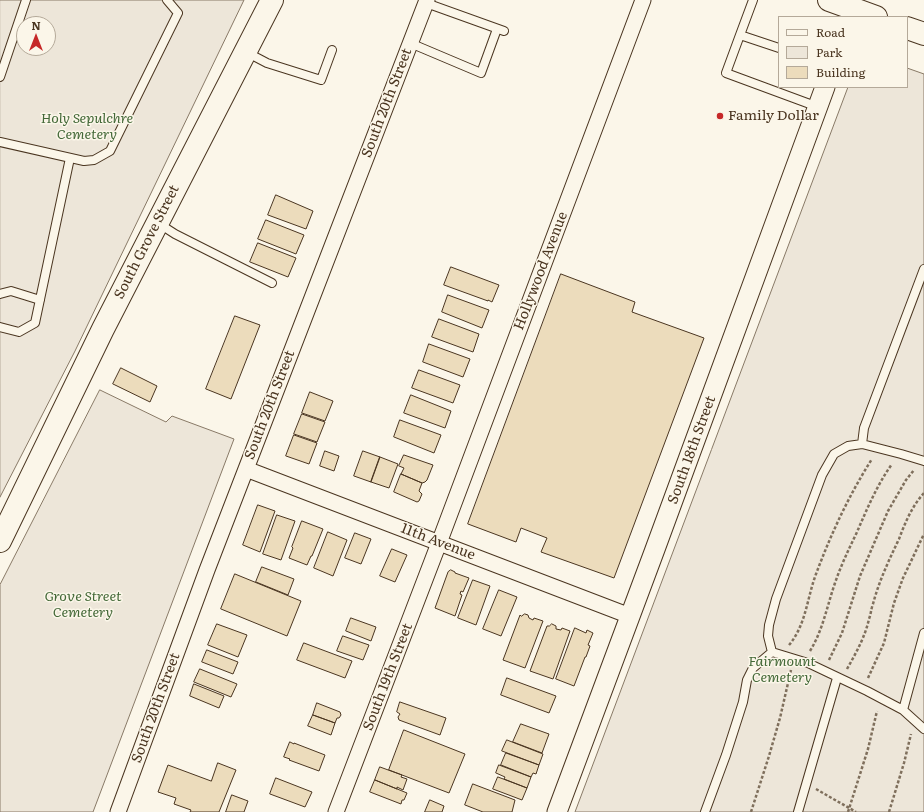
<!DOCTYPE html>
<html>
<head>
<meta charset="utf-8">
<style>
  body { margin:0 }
  #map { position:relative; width:924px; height:812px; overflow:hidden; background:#fbf6e9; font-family:Literata,serif }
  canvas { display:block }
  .legend { position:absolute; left:778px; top:16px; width:130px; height:72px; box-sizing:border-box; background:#fbf6e9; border:1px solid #b4a999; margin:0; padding:5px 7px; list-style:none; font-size:12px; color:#4a3520 }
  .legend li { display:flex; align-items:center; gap:8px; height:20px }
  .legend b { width:20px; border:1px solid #b4a999 }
  .north { position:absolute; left:16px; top:16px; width:40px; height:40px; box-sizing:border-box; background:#fbf6e9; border:1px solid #b4a999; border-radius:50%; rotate:0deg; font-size:11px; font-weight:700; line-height:16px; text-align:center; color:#4a3520 }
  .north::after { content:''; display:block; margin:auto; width:14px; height:18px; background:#c62828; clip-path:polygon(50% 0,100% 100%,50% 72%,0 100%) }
</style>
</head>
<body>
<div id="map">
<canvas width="924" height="812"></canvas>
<ul class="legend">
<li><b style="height:5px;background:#fbf6e9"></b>Road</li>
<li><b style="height:11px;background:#ede6d9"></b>Park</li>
<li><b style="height:11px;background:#ecdcbc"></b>Building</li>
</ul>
<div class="north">N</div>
</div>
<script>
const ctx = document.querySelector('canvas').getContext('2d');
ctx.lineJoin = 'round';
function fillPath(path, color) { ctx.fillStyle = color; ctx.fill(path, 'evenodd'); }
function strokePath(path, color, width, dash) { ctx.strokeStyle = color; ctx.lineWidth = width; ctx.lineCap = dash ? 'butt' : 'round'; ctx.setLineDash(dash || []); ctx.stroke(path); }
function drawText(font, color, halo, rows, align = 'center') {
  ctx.font = font + ' Literata,serif'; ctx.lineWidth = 3; ctx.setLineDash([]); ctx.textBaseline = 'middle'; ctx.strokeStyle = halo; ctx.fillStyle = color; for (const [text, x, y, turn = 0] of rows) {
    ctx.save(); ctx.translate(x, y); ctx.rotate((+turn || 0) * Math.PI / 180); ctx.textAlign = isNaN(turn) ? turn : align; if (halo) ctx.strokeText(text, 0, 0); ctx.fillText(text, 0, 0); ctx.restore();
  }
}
const green = new Path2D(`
  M0 0H244L75 351 0 497ZM24 24H48V48H24Z
  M907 68 924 74V812H575L848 87H907Z
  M100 390 166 422 172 416 234 439 93 812H0V585Z`);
const building = new Path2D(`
  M276 195 313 211 306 229 268 215Z
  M266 220 304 235 296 254 258 239Z
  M258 243 296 258 288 277 250 262Z
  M451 267 499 285 492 302 488 300V301L444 285Z
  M561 274 635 302 632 312 704 338 614 578 541 552 547 538 521 528 516 542 468 524Z
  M448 295 489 310 482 328 442 312Z
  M235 316 260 325 231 399 206 389Z
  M439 319 479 334 473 352 432 337Z
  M429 344 470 359 463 377 423 362Z
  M121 368 157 386 150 402 113 384Z
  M419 370 460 385 453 403 412 388Z
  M310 392 333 401 325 421 302 413Z
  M411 395 451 411 445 428 404 413Z
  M302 414 325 422 317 442 294 434Z
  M400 420 441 435 434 453 394 437Z
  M294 435 317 443 309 464 286 456Z
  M325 451 339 456 334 471 320 466Z
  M363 451 380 457 371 482 354 476Z
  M404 455 433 465 427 480 425 482 422 483 401 474 404 468 399 466Z
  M380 457 398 464 389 488 371 482Z
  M401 474 422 483 419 491 422 494 419 501 417 502 394 492Z
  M258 505 275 511 260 552 243 545Z
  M277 515 295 521 281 560 263 554Z
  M302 521 323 529 312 556H311L307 565 289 558 293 548 292 547Z
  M328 532 347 540 333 576 314 568Z
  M355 533 371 539 361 564 345 558Z
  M392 549 407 555 395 582 380 576Z
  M262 567 294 579 288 595 256 582Z
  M451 570 455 572V573L469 578 463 592 461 591 460 594 462 595 455 616 435 608 448 572Z
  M235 574 301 601 287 636 221 609Z
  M473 580 490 586 476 625 458 618Z
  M499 590 517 597 501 636 483 629Z
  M525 614 528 615 529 618 533 620 534 618 543 621 525 668 503 660 520 615 521 616Z
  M351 618 376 627 371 641 346 631Z
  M217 624 247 635 238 657 208 645Z
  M552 624 556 626V629L561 630 562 628 570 631 553 679 530 671 547 626H549Z
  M575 628 586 633 587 630 593 633 588 645 590 646 586 657H585L574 686 556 679Z
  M343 636 369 645 363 660 337 651Z
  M304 643 352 661 345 678 297 660Z
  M207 650 238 662 233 674 202 662Z
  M200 669 237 684 231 697 194 682Z
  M507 678 556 696 549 713 501 695Z
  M194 684 224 696 219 708 190 696Z
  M400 702 446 718 440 735 399 720 398 717 400 714 397 712Z
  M317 703 340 712 341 715 339 718H337L335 723 313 715Z
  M313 715 335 723 331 735 308 726Z
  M521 724 549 734 542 753 513 742Z
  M404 730 465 754 449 793 389 770Z
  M507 740 543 754 539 765 502 751Z
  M290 742 294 744V743L325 755 319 771 289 760 290 759 284 757Z
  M506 753 539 765 536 774 533 773 531 777 501 765Z
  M218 763 236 770 219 812H190L191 810 174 804 176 798 158 792 168 765 211 781Z
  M499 765 531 777 527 788 504 779 505 777 496 773Z
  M380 767 402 775 401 777 407 779 403 790 397 787V789L375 780Z
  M498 777 527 788 522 800 493 789Z
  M276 778 312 792 305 807 270 794Z
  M375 780 407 793 404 800H402L401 804 370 792Z
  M473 784 515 800 512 812H483L465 805Z
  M232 795 248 801 244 812H226Z
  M430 800 444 806 442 812H425Z`);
const path = new Path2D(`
  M789 645C806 625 807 598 816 574 831 534 849 495 872 459
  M810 651C823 630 827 606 835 583 841 565 849 549 857 532 867 509 877 485 892 464
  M829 660 842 633 860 576 888 511 906 480 914 470
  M847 669C856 653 865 637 869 619 871 614 871 609 873 604 879 581 889 560 899 539 905 523 912 506 924 493
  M868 678 884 643 894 603 903 578 924 534
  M816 789 856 812
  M751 812 769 756 780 718 791 670
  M848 812 868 749 877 711
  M889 812 904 763 911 734`);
const service = new Path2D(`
  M753 0 740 35 779 48
  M426 3 504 31
  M740 35 726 73 818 107
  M410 43 481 73 497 29
  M246 52 267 63 321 80 332 50
  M0 77 26 0
  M0 142 84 161 94 160 110 151 178 13 167 0
  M158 223 175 234 272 283
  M0 294 11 291 40 300
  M0 327 19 332 35 323 70 158
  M862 444 864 428 924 269
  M772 652 768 636 769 625 776 599 822 475 834 454 848 446 862 444 901 454 924 461
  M772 652 808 663 867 691 903 710 924 729
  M903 710 924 633
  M705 812 726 755 743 702 747 680 753 668 772 652
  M798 812 837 678`);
const minor = new Path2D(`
  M246 469 630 616
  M118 812 207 570 427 0
  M336 812 439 543 643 0`);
const tertiary = new Path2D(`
  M557 812 654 552 825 87`);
const secondary = new Path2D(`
  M0 541 103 329 272 0`);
const primary = new Path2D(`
  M829 0 876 17
  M907 28 924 34`);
const markers = [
  [720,116,4,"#c62828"]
];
const streetNames = [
  ["South 20th Street",387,103,-69],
  ["South Grove Street",147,242,-63],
  ["Hollywood Avenue",541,271,-69],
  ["South 20th Street",270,405,-69],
  ["South 18th Street",692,450,-70],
  ["11th Avenue",438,542,21],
  ["South 19th Street",388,677,-69],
  ["South 20th Street",156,708,-70]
];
const poiNames = [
  ["Family Dollar",728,116]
];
const parkNames = [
  ["Holy Sepulchre",87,119],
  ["Cemetery",87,135],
  ["Grove Street",83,597],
  ["Cemetery",83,613],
  ["Fairmount",782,662],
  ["Cemetery",782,678]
];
fillPath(green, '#ede6d9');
strokePath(green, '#887966', 1);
fillPath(building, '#ecdcbc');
strokePath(building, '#4a3520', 1);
strokePath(service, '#4a3520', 10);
strokePath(minor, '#4a3520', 17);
strokePath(tertiary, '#4a3520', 21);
strokePath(secondary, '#4a3520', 24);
strokePath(primary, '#4a3520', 24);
strokePath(path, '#7f6f5c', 2.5, [3, 2]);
strokePath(service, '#fbf6e9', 8);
strokePath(minor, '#fbf6e9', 15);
strokePath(tertiary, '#fbf6e9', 19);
strokePath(secondary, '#fbf6e9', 22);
strokePath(primary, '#fbf6e9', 22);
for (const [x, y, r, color] of markers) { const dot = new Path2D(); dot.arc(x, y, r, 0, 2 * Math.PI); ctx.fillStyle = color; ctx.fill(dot); strokePath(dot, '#fbf6e9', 1.5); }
drawText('14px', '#4a3520', '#fbf6e9', streetNames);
drawText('14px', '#4a3520', '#fbf6e9', poiNames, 'left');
drawText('italic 14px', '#436837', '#fbf6e9', parkNames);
</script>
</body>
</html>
